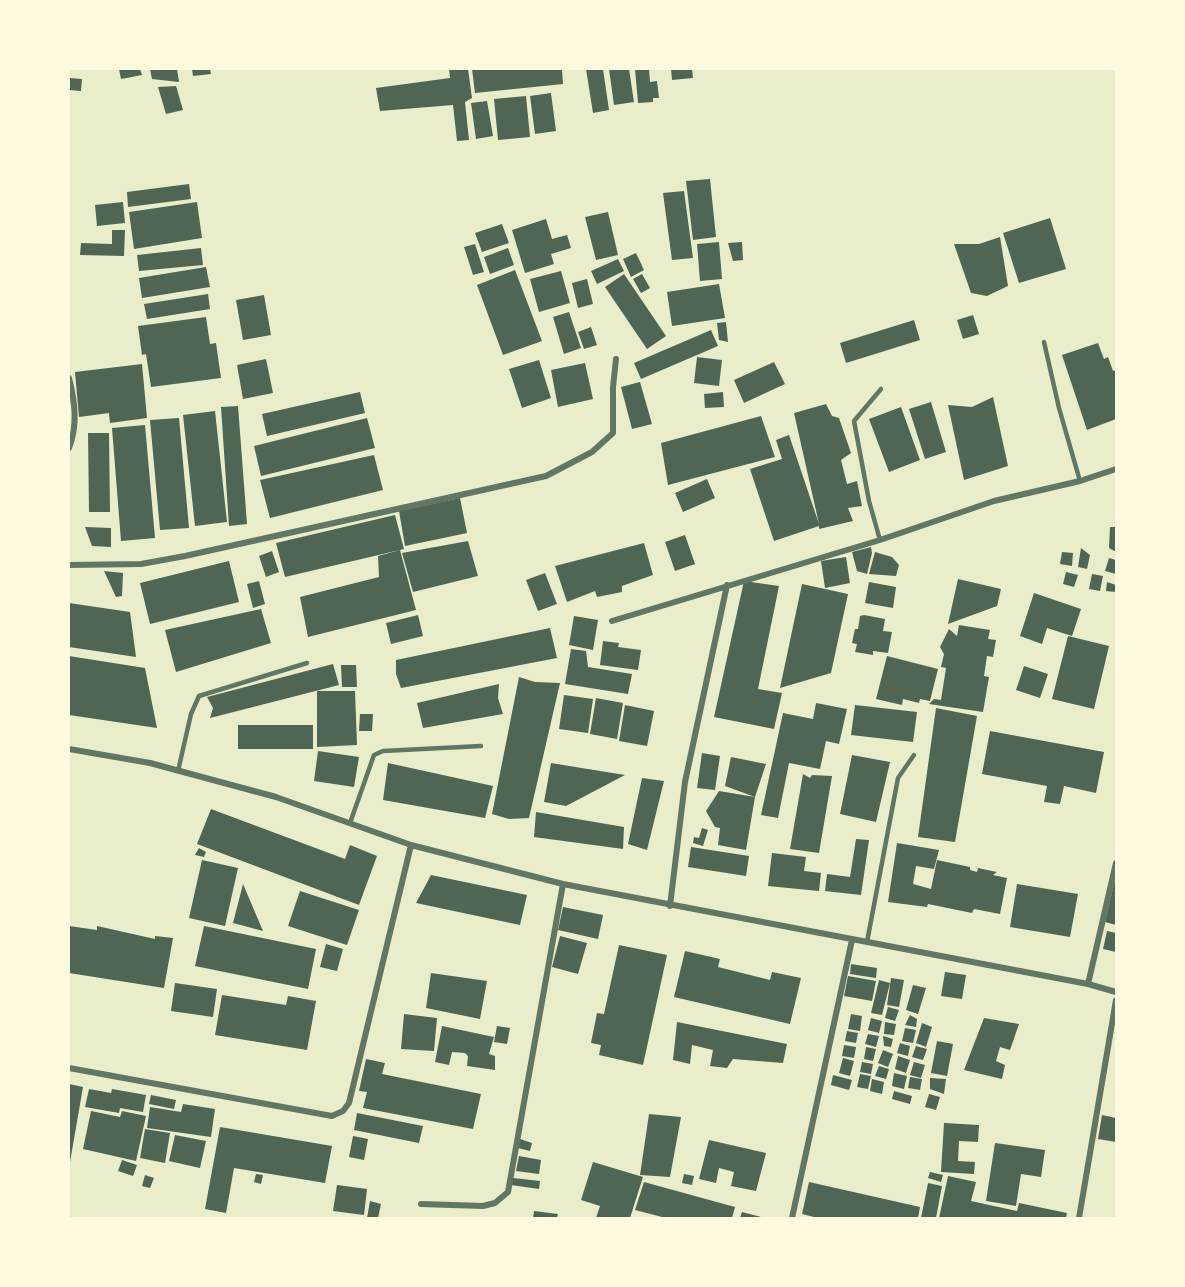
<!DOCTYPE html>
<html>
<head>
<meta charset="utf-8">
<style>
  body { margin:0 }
  #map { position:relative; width:1185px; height:1287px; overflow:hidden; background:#e9edc9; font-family:Overpass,sans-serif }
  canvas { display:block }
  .frame { position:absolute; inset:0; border:70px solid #fefae0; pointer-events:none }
</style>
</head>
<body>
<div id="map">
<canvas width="1185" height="1287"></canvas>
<div class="frame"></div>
</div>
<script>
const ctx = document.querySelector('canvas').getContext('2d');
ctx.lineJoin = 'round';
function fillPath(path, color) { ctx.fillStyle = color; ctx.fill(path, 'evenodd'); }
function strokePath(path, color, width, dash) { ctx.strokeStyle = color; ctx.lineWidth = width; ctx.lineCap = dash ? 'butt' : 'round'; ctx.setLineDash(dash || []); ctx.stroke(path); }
const building = new Path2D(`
  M119 69H140L142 75 121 79Z
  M150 69H177L179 82 152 79Z
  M192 69H210L211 74 193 76Z
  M449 69H468L472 98 465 102 469 140 457 141 453 105 380 111 376 88 450 78Z
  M472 69 562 70 563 84 475 93Z
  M586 69H603L609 110 593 113Z
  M609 69H629L634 102 614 105Z
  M635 69H649L650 82 657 81 659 98H653V102L638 103Z
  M671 69H692L693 78 672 80Z
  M69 78 82 79 81 91 69 90Z
  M176 86 183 110 166 114 158 87Z
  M551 93 556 131 535 134 530 96Z
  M526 96 530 137 498 140 494 99Z
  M487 101 493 136 476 139 471 103Z
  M710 179 716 237 693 240 686 181Z
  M189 184 191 199 128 207 127 192Z
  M684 191 693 258 672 260 663 193Z
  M123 202 125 223 97 226 95 205Z
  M197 202 202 238 134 249 129 212Z
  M608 212 618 255 596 260 585 217Z
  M1050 218 1066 269 1019 283 1003 233Z
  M546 219 552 239 567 235 571 248 551 254 554 264 525 273 512 230Z
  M502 224 509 243 482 252 475 233Z
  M112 230H125L124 256 80 255 81 243 112 244Z
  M1000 237 1008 286 987 296 971 293 954 244H979Z
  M719 242 722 279 700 281 697 244Z
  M742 242 743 260 733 261 728 243Z
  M475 244 484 272 473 275 464 247Z
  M201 248 203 265 139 271 137 255Z
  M508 248 514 265 490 274 484 257Z
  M636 253 644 270 631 277 623 259Z
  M618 259 624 271 597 284 591 271Z
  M206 267 210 287 142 298 139 278Z
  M515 270 542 341 503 355 477 285Z
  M561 271 570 303 539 312 530 279Z
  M624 274 666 336 647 349 605 287Z
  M642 274 650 288 641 293 633 279Z
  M587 279 593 304 578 308 572 283Z
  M719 284 725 318 672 326 667 292Z
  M208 294 210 309 147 319 144 304Z
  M264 295 271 335 243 340 236 300Z
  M569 312 581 348 564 354 553 317Z
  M973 315 979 334 963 339 957 320Z
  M206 317 210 344 216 343 221 378 151 387 146 354 142 355 138 326Z
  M914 320 920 340 846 363 840 343Z
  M726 322 728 342 719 340 717 323Z
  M591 327 597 345 584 349 578 332Z
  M711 330 718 346 641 379 634 363Z
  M1098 343 1104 359 1108 357 1113 371 1116 370V419L1087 430 1062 355Z
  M697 357 722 360 719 386 694 383Z
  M266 359 273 393 243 399 237 365Z
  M539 360 551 398 522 408 509 369Z
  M774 362 785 384 744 403 734 380Z
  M585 363 593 399 558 407 551 370Z
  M142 364 147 418 110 423 109 413 79 417 75 372Z
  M640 382 652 424 632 429 621 387Z
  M360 392 365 413 267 436 262 414Z
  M723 392 724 407 705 408 704 394Z
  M993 397 1008 466 964 480 948 405 972 407Z
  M931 402 946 452 925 459 909 409Z
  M826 404 832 416 839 418 851 453 841 460 847 484 857 481 862 506 848 508 853 521 819 529V526L774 541 750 469 782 459 776 440 789 435 819 524 794 413Z
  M238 406 247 524 229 526 221 407Z
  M901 407 920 460 889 472 869 419Z
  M215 411 227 522 195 526 183 415Z
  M761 416 775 457 668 485 661 443Z
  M179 418 189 528 160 530 150 420Z
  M367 418 375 448 261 476 254 446Z
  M145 425 155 538 121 541 112 428Z
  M88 433H109L110 512H89Z
  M374 455 383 490 270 518 260 480Z
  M707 479 715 498 683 512 675 493Z
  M460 498 467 533 405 546 399 511Z
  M395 515 404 549 285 577 276 543Z
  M85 527 111 528V547L92 546Z
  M1110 527H1116V552L1109 548Z
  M685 535 695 564 675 571 665 542Z
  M468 541 478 576 413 592 402 553Z
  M644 543 653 575 622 586V592L597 597 595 591 567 602 555 566Z
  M871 547 872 553 867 574 857 571 852 552Z
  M1081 548 1090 555 1087 569 1078 567Z
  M400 550 416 610 308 637 300 597 379 577 378 556Z
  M272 551 279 572 266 577 259 556Z
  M875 552 892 557 899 565 896 576 869 574Z
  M1062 552 1073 553 1072 566 1060 564Z
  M846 557 850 583 825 588 821 561Z
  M1109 558 1116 560V574L1105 571Z
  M229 561 239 602 150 624 140 583Z
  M104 571 123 573 122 596 116 597Z
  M1066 572 1078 575 1074 587 1063 584Z
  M545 573 557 604 538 611 526 580Z
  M1092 574 1103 576 1100 591 1089 589Z
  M958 579 1001 589 997 606 948 624Z
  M259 581 265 604 253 608 247 584Z
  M744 581 779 586 758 689 782 693 774 729 714 717Z
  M869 582 896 587 893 608 865 603Z
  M1107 582 1116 585V592L1106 591Z
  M802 584 848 594 831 673 780 688Z
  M1034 593 1081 609 1072 636 1047 628 1042 644 1020 636Z
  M69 603 130 612 136 657 69 647Z
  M261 609 271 643 176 672 165 630Z
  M418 615 423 636 391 644 386 623Z
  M864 615 885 619 883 631 892 632 888 653 873 651V655L855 652 857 644 852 643 855 629H858L860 616Z
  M574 616 598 620 593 650 569 645Z
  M959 625 990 630 988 639 996 640 993 657 987 656 984 676 989 677 983 712 929 704 934 699 941 700 946 668 941 667 944 654 940 647 949 629 957 636Z
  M550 628 557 658 401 688 396 674V660Z
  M1068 636 1109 646 1094 709 1052 699Z
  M603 641 619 643 618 647 641 650 638 670 600 665Z
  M571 649 586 651 588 667 632 674 628 694 565 684Z
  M69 656 145 668 157 728 69 715Z
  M887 656 938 669 930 701 920 699 919 703 903 699 902 705 876 699Z
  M333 664 339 685 210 718 213 708 207 697Z
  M341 665H356L357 687H342Z
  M1024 666 1048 674 1040 698 1016 690Z
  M519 677 535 682 560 683 529 818 509 819 492 814Z
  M499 684 498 698 503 714 423 728 417 703Z
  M317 691H355L357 745 317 747Z
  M564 695 593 699 588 733 559 729Z
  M596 698 623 703 617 739 590 734Z
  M816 703 847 709 839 744 826 741 820 769 789 763 778 818 761 815 783 713 813 719Z
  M625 705 654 711 647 746 619 741Z
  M855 705 917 712 913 742 851 735Z
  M936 708 977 716 955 842 918 837Z
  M360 714H373L372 731H359Z
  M238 725H313V749H238Z
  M990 731 1104 752 1096 793 1064 786 1060 804 1044 802 1047 786 982 774Z
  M318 751 359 757 354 787 314 781Z
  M702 753 720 756 715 790 697 788Z
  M852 755 890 762 876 822 840 814Z
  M731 757 766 764 755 797 746 850 718 845 720 828 715 827 706 811 719 791 755 797 725 786Z
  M388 763 493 786 485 818 383 800Z
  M551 763 625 775 566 806 544 802Z
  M803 774 810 778 812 775 832 776 819 853 790 849Z
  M642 778 664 781 647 850 628 844Z
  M211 809 345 859 350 845 377 856 359 905 197 844Z
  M536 812 624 827 623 849 534 837Z
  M702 828 708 830 703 846 693 843 694 837 699 838Z
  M856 839 869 840 861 895 825 891 827 874 850 877Z
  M897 843 939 850 934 869 916 866 913 884 931 889 937 860 970 867V870L977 872 978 868 997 872 993 875 1007 878 1000 914 974 909 972 913 928 904 927 907 888 902Z
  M691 847 749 856 746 876 688 867Z
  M199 848 206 852 204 857 195 855Z
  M772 853 806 857 804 871 821 873 819 891 768 886Z
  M202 860 238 868 225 926 189 918Z
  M431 875 527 895 520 925 416 903Z
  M1115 880H1116V925L1105 922Z
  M243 884 263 931 233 923Z
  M1017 884 1078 894 1070 937 1010 927Z
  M300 891 359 910 347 945 288 926Z
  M563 907 603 915 598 939 558 930Z
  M69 926 97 930V926L155 939V936L173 938 164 988 69 973Z
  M204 926 316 949 308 989 195 966Z
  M1107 931 1116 933V952L1103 949Z
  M560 936 587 943 578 974 552 967Z
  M326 944 343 949 337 971 320 967Z
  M619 945 667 955 643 1065 599 1055 601 1045 591 1043 597 1013 604 1014Z
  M685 951 720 959 718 967 770 980 772 972 801 978 790 1024 674 997Z
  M851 964 877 968 876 978 850 974Z
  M945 972 966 975 962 999 941 996Z
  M431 973 487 981 480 1019 426 1008Z
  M848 976 876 981 872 1001 844 996Z
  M891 978 904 980 899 1007 887 1005Z
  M879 980 890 983 882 1015 871 1013Z
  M175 983 217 989 213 1017 171 1011Z
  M913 985 926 988 918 1014 906 1010Z
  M222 995 286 1005 288 996 316 1001 307 1050 215 1035Z
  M888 1007 899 1010 895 1021 885 1018Z
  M404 1014 437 1018 434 1051 401 1049Z
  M851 1014 862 1016 860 1031 848 1029Z
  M910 1015 917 1019 916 1027 905 1025Z
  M871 1018 882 1021 879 1033 868 1030Z
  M984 1018 1019 1024 1010 1050 1000 1047 996 1061 1005 1065 1002 1079 964 1070Z
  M677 1022 787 1044 783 1063 733 1059 727 1068 710 1066 713 1050 692 1045 690 1064 673 1060Z
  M885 1022 896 1024 894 1035 884 1034Z
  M922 1023 932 1027 926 1047 916 1043Z
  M442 1026 494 1037 489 1054 495 1056V1070L467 1066 468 1056 465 1053 452 1052 449 1065 435 1062Z
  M497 1026 510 1028 507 1044 494 1042Z
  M905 1028 916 1030 913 1043 902 1041Z
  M847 1031 858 1033 856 1043 845 1041Z
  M868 1034 879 1036 876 1047 865 1044Z
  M883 1036 893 1039 891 1047 884 1046Z
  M937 1041 953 1044 947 1076 931 1073Z
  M900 1043 910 1046 908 1056 897 1053Z
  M844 1045 856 1047 854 1058 842 1056Z
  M916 1046 927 1049 923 1060 912 1057Z
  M866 1047 876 1049 873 1061 864 1059Z
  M883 1050 893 1054 888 1067 878 1063Z
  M898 1056 910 1060 906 1073 895 1069Z
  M843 1058 854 1061 850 1076 839 1073Z
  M366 1059 385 1063 382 1074 481 1094 473 1129 363 1108 367 1092 359 1091Z
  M862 1062 873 1064 871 1074 860 1072Z
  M914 1062 925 1065 921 1078 910 1075Z
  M879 1066 889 1069 886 1079 875 1076Z
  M894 1073 907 1076 904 1089 892 1086Z
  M860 1074 871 1076 868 1089 857 1087Z
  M833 1075 852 1080 849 1090 831 1085Z
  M910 1077 922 1079 920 1090 908 1088Z
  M930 1078 946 1079 944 1094 930 1089Z
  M872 1079 884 1082 882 1094 870 1091Z
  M69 1084 83 1087 70 1162H69Z
  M89 1089 111 1093 112 1089 146 1095 143 1112 120 1108 119 1113 85 1107Z
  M894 1091 912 1096 910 1104 892 1099Z
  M929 1094 940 1097 936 1110 925 1107Z
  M151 1095 176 1100 174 1109 149 1104Z
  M183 1104 215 1109 211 1137 147 1128 150 1107 181 1112Z
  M91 1111 120 1117 122 1111 146 1116 136 1161 83 1149Z
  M357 1113 423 1126 419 1143 354 1130Z
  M649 1114 681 1117 670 1177 640 1175Z
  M1102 1115 1116 1118V1142L1098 1139Z
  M944 1123 979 1125 978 1142 959 1141 958 1161 975 1162 974 1174 941 1172Z
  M220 1127 332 1146 325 1183 234 1168 226 1213 205 1209Z
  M145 1129 170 1133 165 1163 140 1158Z
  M175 1135 206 1141 200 1168 169 1161Z
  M353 1136 368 1139 364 1160 349 1157Z
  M520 1139 532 1143 530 1151 518 1148Z
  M709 1140 766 1153 756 1191 731 1186 734 1172 719 1168 716 1183 699 1179Z
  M995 1143 1045 1150 1041 1177 1021 1174 1016 1206 986 1201Z
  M519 1156 541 1160 539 1174 516 1171Z
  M122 1160 137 1165 133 1176 118 1171Z
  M593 1162 643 1177 630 1218H596L600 1206 581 1200Z
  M930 1172 943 1175 941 1182 928 1178Z
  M256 1174 263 1175 261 1184 254 1182Z
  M684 1174 694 1176 692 1185 682 1183Z
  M145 1175 154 1178 150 1188 142 1186Z
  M948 1176 976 1182 971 1201 1017 1211 1019 1203 1067 1213 1066 1218H939Z
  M513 1178 540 1181 539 1189 511 1185Z
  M644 1182 735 1207 732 1218H666L635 1210Z
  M809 1182 920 1207 918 1218H818L802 1214Z
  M928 1183 942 1186 936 1218H921Z
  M337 1185 367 1189 364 1215 333 1211Z
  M370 1201 381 1204 378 1218H367Z
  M534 1211 558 1214 557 1218H533Z
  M742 1212 761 1217V1218H740Z`);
const service = new Path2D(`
  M1044 342 1059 408 1080 481
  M880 540 869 501 854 421 881 389
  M178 771 191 714 199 696 307 663
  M350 823 374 755 383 751 481 746
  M867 942 898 778 914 755`);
const minor = new Path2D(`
  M69 378C75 402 78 425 69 448
  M69 565 141 564 185 556 546 476 592 452 613 433V387L616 359
  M612 621 880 540 994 501 1080 481 1116 469
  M69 749 150 763 276 797 411 845 563 884 1088 984 1116 992
  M670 906 685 782 727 585
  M1088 984 1116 863
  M69 1068 332 1116 343 1111 349 1103 411 845
  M421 1204 483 1206 495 1203 508 1192 563 884
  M792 1218 852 940
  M1079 1218 1116 1000`);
fillPath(building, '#4f6655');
strokePath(service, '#617663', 4.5);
strokePath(minor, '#617663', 6);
</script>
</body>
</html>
